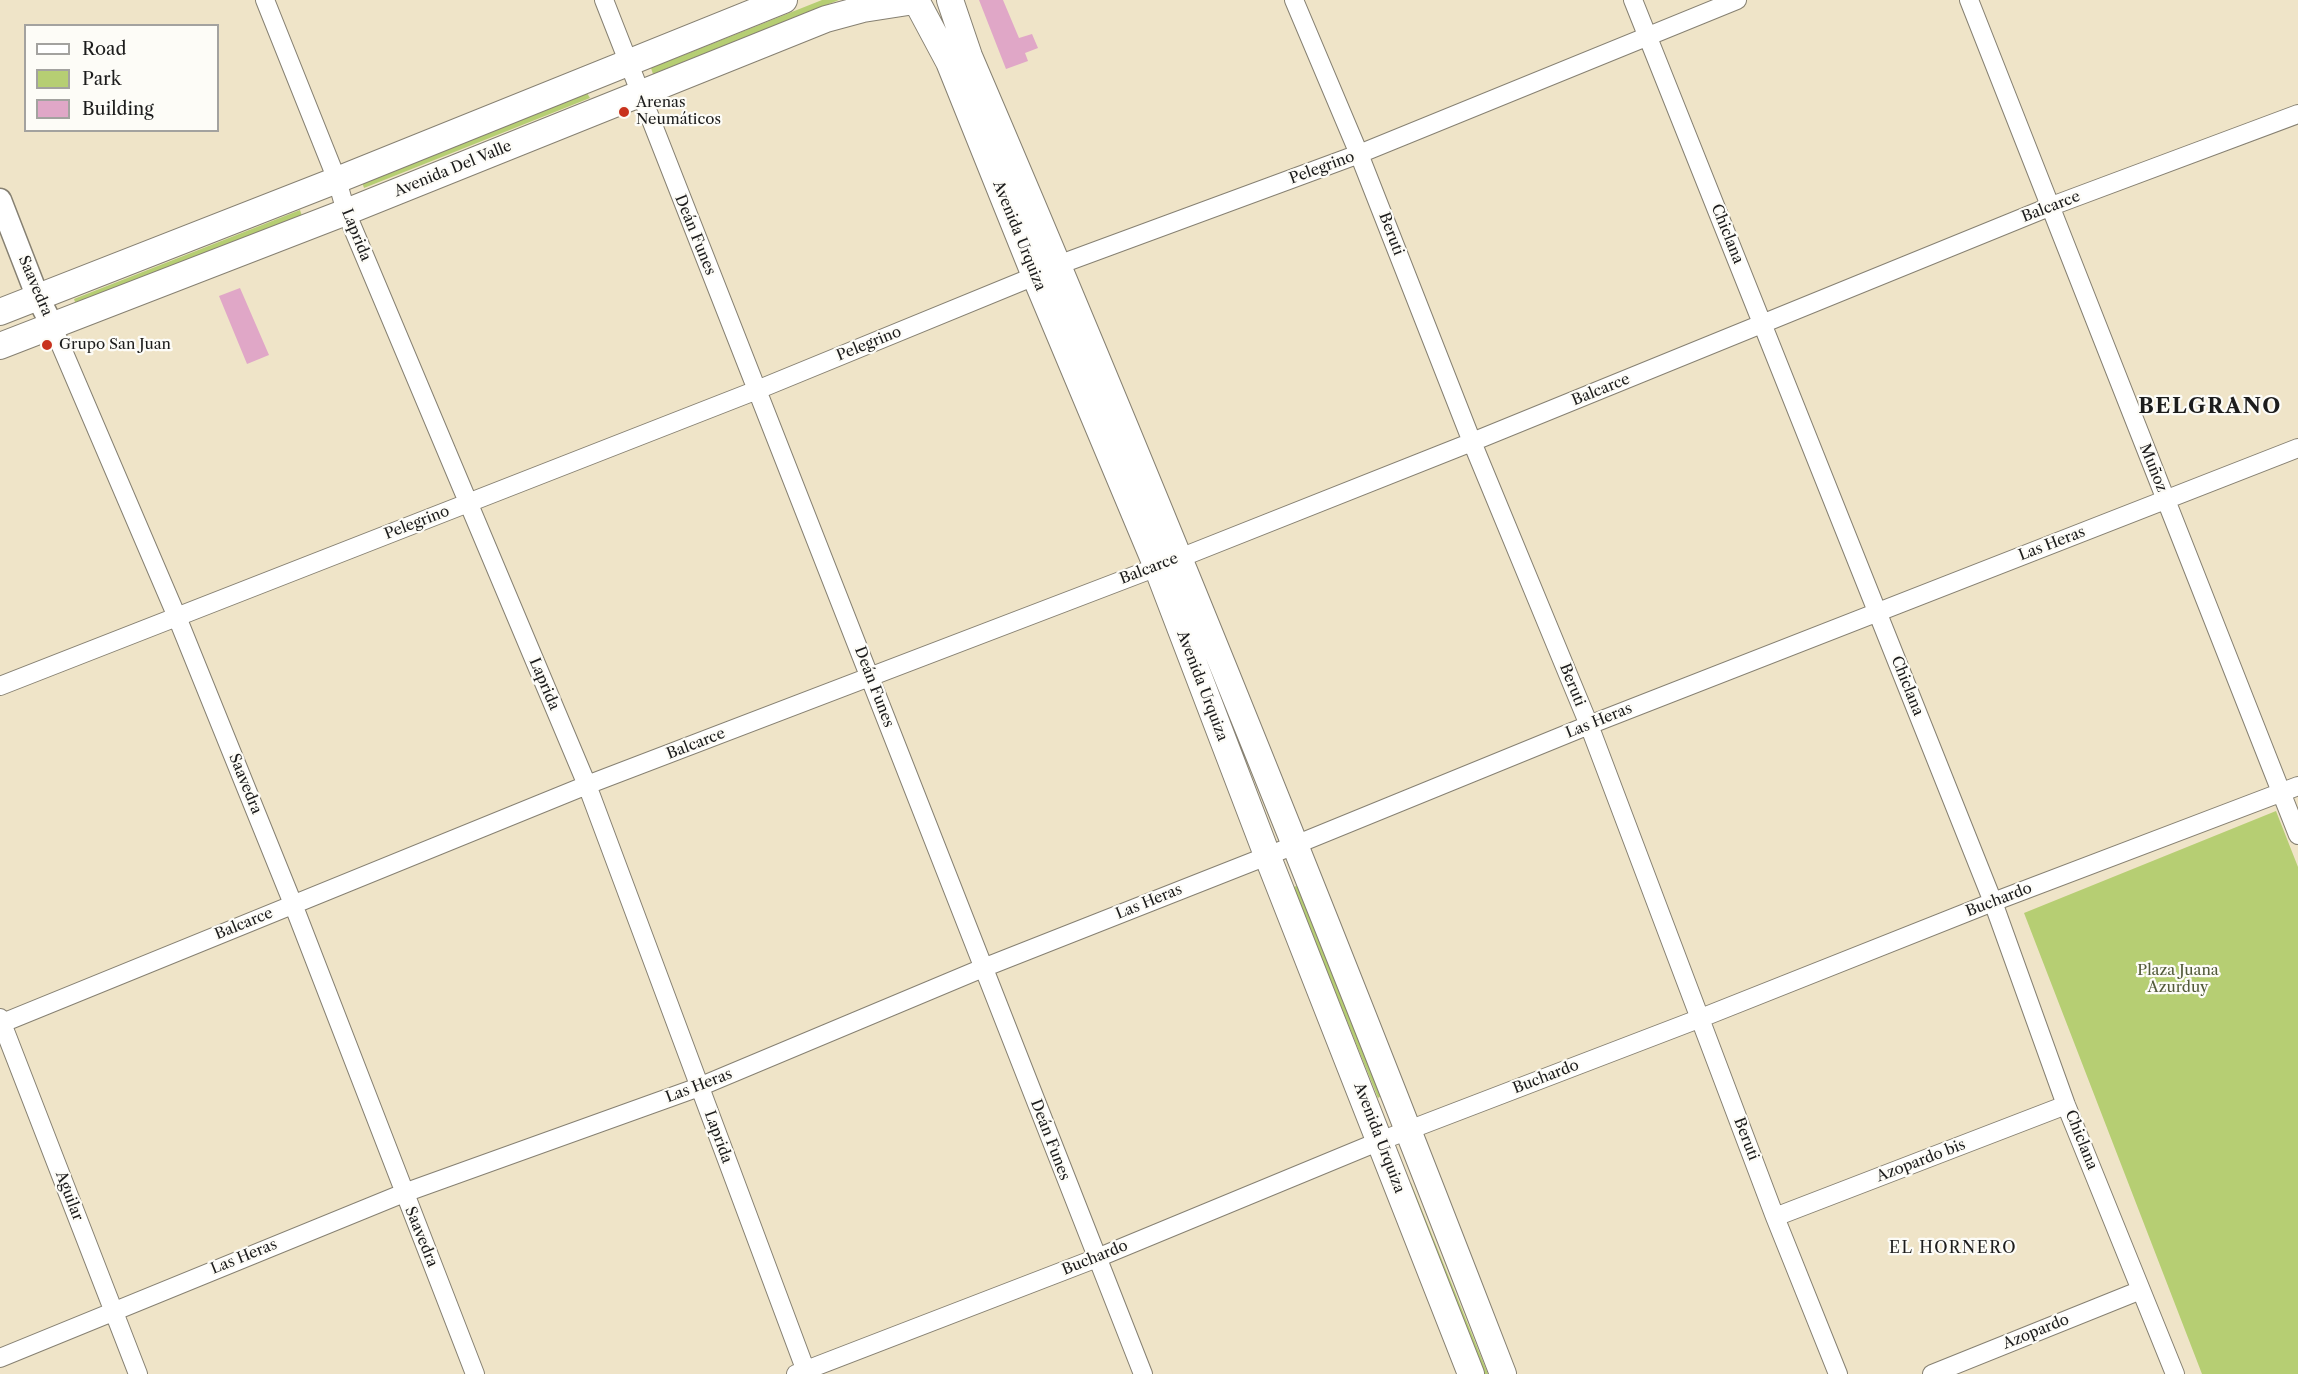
<!DOCTYPE html>
<html>
<head>
<meta charset="utf-8">
<style>
  body { margin:0 }
  #map { position:relative; width:2298px; height:1374px; overflow:hidden; background:#efe4c8; font-family:"Libre Caslon Text",serif }
  canvas { display:block }
  .legend { position:absolute; left:24px; top:24px; width:195px; height:108px; box-sizing:border-box; background:#fdfcf7; border:2px solid #a3a29f; margin:0; padding:8px 10px; list-style:none; font-size:18px; color:#1c1c1c }
  .legend li { display:flex; align-items:center; gap:12px; height:30px }
  .legend b { width:30px; border:2px solid #a3a29f }
</style>
</head>
<body>
<div id="map">
<canvas width="2298" height="1374"></canvas>
<ul class="legend">
<li><b style="height:8px;background:#fff"></b>Road</li>
<li><b style="height:16px;background:#b6ce73"></b>Park</li>
<li><b style="height:16px;background:#e0a7c7"></b>Building</li>
</ul>
</div>
<script>
const ctx = document.querySelector('canvas').getContext('2d');
ctx.lineJoin = 'round';
function fillPath(path, color) { ctx.fillStyle = color; ctx.fill(path, 'evenodd'); }
function strokePath(path, color, width, dash) { ctx.strokeStyle = color; ctx.lineWidth = width; ctx.lineCap = dash ? 'butt' : 'round'; ctx.setLineDash(dash || []); ctx.stroke(path); }
function drawText(font, color, halo, rows, align = 'center') {
  ctx.font = font + ' "Libre Caslon Text",serif'; ctx.lineWidth = 4.5; ctx.setLineDash([]); ctx.textBaseline = 'middle'; ctx.strokeStyle = halo; ctx.fillStyle = color; for (const [text, x, y, turn = 0] of rows) {
    ctx.save(); ctx.translate(x, y); ctx.rotate((+turn || 0) * Math.PI / 180); ctx.textAlign = isNaN(turn) ? turn : align; if (halo) ctx.strokeText(text, 0, 0); ctx.fillText(text, 0, 0); ctx.restore();
  }
}
const green = new Path2D(`
  M822 0H839L653 74 651 68Z
  M587 93 590 98 364 188 362 182Z
  M300 210 302 216 76 305 74 299Z
  M2276 811 2298 867V1374H2202L2024 913Z
  M1297 886 1381 1096 1378 1098 1293 887Z
  M1411 1183 1488 1374H1484L1408 1184Z`);
const building = new Path2D(`
  M979 0H1003L1019 38 1032 34 1038 48 1025 53 1028 61 1006 69Z
  M240 288 269 355 247 364 219 296Z`);
const minor = new Path2D(`
  M265 0 337 180 346 212 587 785 807 1374
  M604 0 1143 1374
  M1294 0 1359 154 1472 442 1589 725 1775 1217 1838 1374
  M1633 0 1993 902 2066 1105 2175 1374
  M1969 0 2298 835
  M52 325 177 617 293 904 475 1374
  M0 686 757 390 1035 276 1058 265 1359 154 1737 0
  M0 1018 138 1374
  M0 1024 587 785 1157 567 1472 442 2049 207 2298 114
  M1775 1217 2066 1105
  M0 1358 404 1193 699 1087 983 968 1295 845 1589 725 2298 448
  M796 1374 1097 1258 1380 1141 1701 1018 1993 902 2298 786
  M1932 1374 2141 1290`);
const tertiary = new Path2D(`
  M0 200 38 298 52 325`);
const secondary = new Path2D(`
  M950 0 969 56C1156 492 1332 932 1503 1374
  M918 4 949 62 1035 276 1157 567 1267 855 1471 1374
  M0 312 337 180 784 0
  M0 346 346 212 826 19 863 9 908 2`);
const markers = [
  [624,112,6,"#c8321e"],
  [47,345,6,"#c8321e"]
];
const poiNames = [
  ["Arenas",636,103],
  ["Neumáticos",636,120],
  ["Grupo San Juan",59,345]
];
const streetNames = [
  ["Pelegrino",1322,168,-20],
  ["Avenida Del Valle",453,169,-22],
  ["Balcarce",2051,207,-21],
  ["Beruti",1391,234,69],
  ["Chiclana",1727,234,68],
  ["Laprida",356,235,68],
  ["Deán Funes",695,235,68],
  ["Avenida Urquiza",1019,236,68],
  ["Saavedra",35,286,67],
  ["Pelegrino",869,344,-22],
  ["Balcarce",1601,390,-22],
  ["Muñoz",2153,468,68],
  ["Pelegrino",417,523,-21],
  ["Las Heras",2052,544,-21],
  ["Balcarce",1149,569,-21],
  ["Laprida",544,684,67],
  ["Beruti",1572,685,68],
  ["Avenida Urquiza",1202,686,69],
  ["Chiclana",1907,686,68],
  ["Deán Funes",874,687,69],
  ["Las Heras",1599,721,-22],
  ["Balcarce",696,744,-21],
  ["Saavedra",245,784,68],
  ["Buchardo",1999,900,-21],
  ["Las Heras",1149,902,-22],
  ["Balcarce",244,924,-22],
  ["Buchardo",1546,1077,-21],
  ["Las Heras",699,1086,-21],
  ["Laprida",718,1137,70],
  ["Avenida Urquiza",1379,1138,69],
  ["Beruti",1746,1139,69],
  ["Deán Funes",1050,1140,69],
  ["Chiclana",2081,1140,68],
  ["Azopardo bis",1921,1161,-21],
  ["Aguilar",69,1196,69],
  ["Saavedra",421,1237,68],
  ["Las Heras",244,1257,-22],
  ["Buchardo",1095,1258,-22],
  ["Azopardo",2036,1332,-22]
];
const parkNames = [
  ["Plaza Juana",2178,971],
  ["Azurduy",2178,988]
];
const neighbourhoodNames = [
  ["EL HORNERO",1953,1248]
];
const districtNames = [
  ["BELGRANO",2210,407]
];
fillPath(green, '#b6ce73');
fillPath(building, '#e0a7c7');
strokePath(minor, '#868072', 20);
strokePath(tertiary, '#868072', 25);
strokePath(secondary, '#868072', 28);
strokePath(minor, '#fff', 18);
strokePath(tertiary, '#fff', 22);
strokePath(secondary, '#fff', 26);
for (const [x, y, r, color] of markers) { const dot = new Path2D(); dot.arc(x, y, r, 0, 2 * Math.PI); ctx.fillStyle = color; ctx.fill(dot); strokePath(dot, '#fdfcf7', 2); }
drawText('15px', '#1c1c1c', '#fdfcf7', poiNames, 'left');
drawText('15px', '#1c1c1c', '#fdfcf7', streetNames);
drawText('15px', '#525a3a', '#fdfcf7', parkNames);
ctx.letterSpacing = '1.5px';
drawText('16px', '#1c1c1c', '#fdfcf7', neighbourhoodNames);
ctx.letterSpacing = '0px';
ctx.letterSpacing = '1.5px';
drawText('bold 21px', '#1c1c1c', '#fdfcf7', districtNames);
ctx.letterSpacing = '0px';
</script>
</body>
</html>
